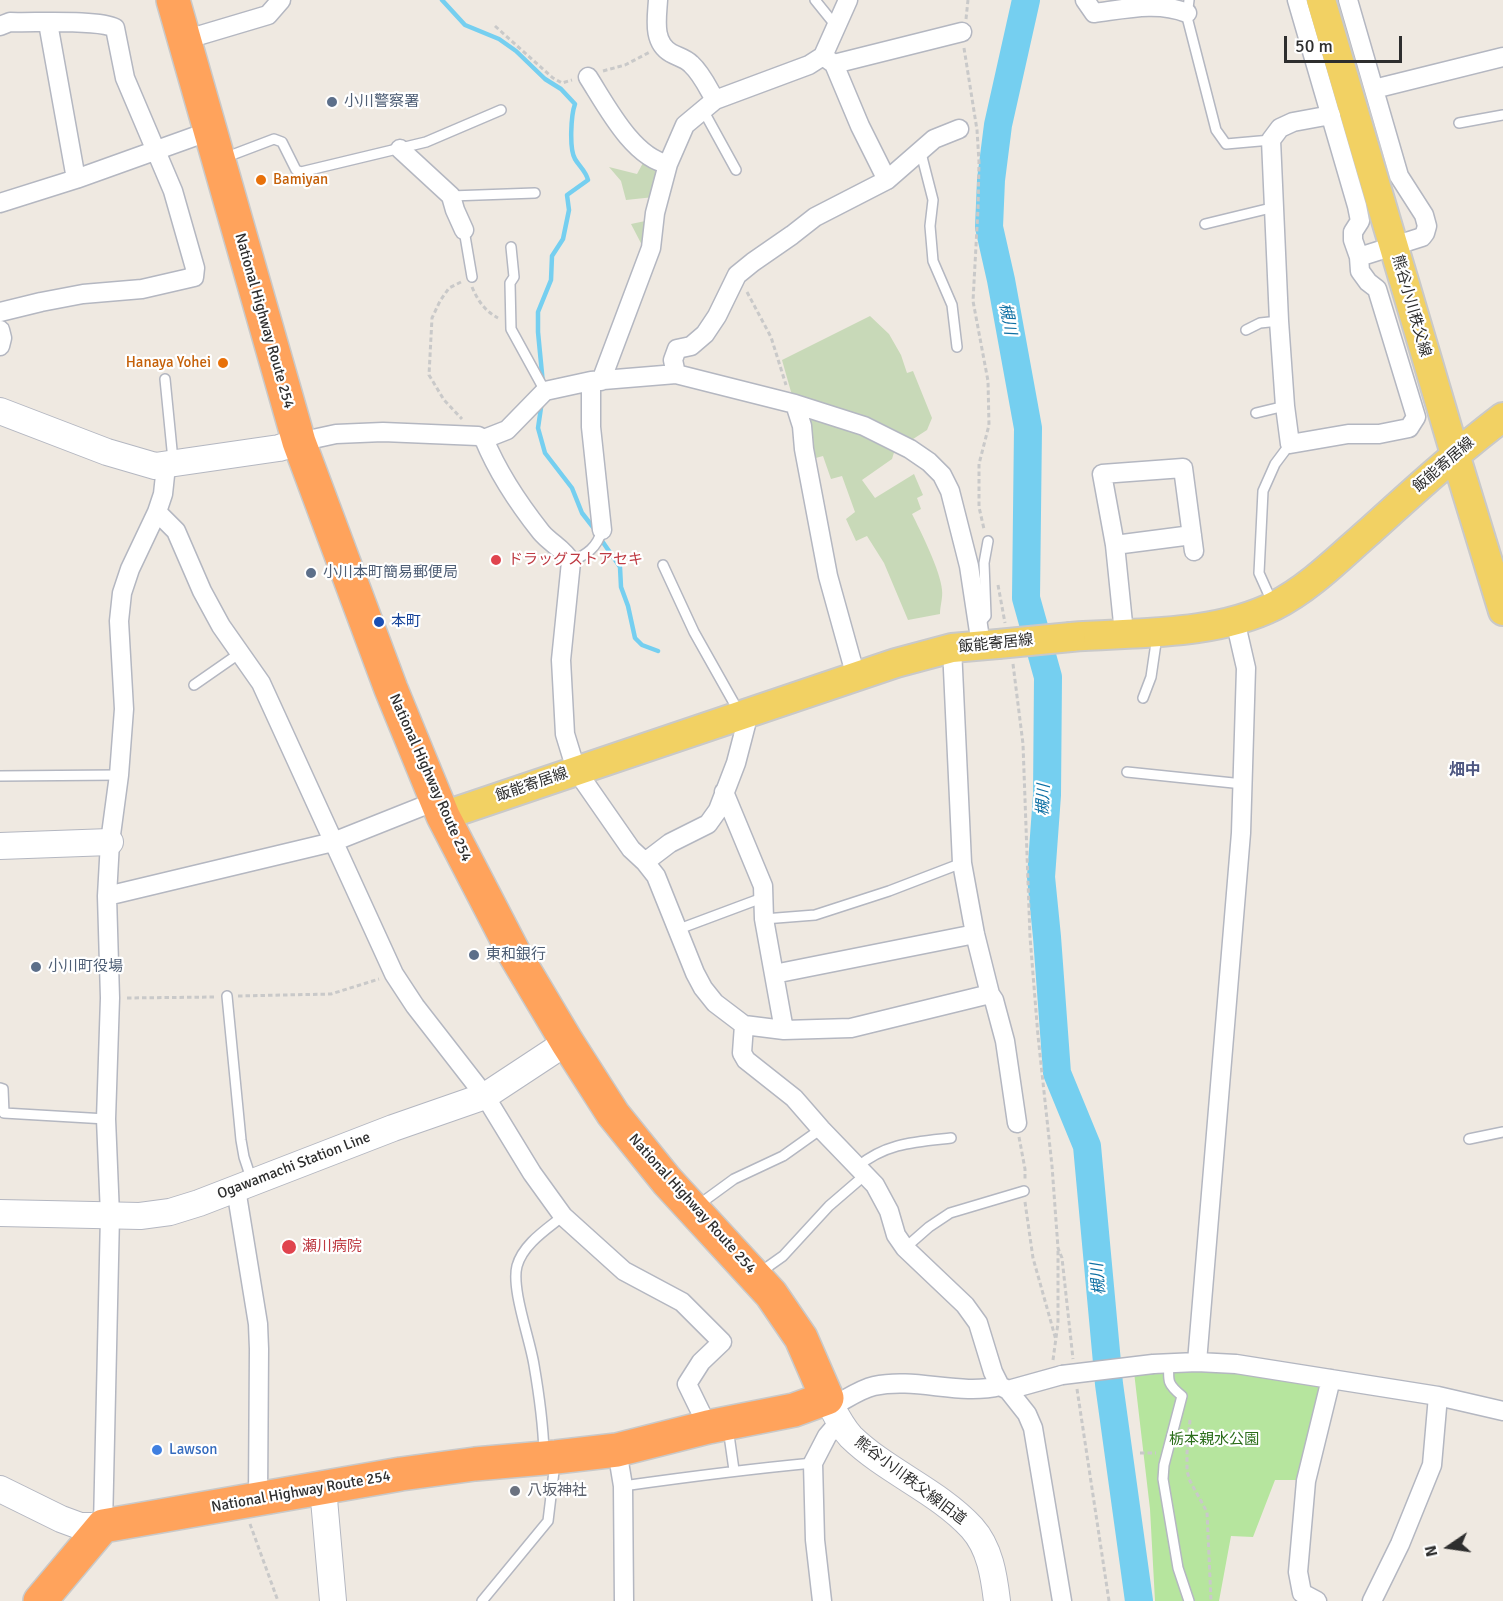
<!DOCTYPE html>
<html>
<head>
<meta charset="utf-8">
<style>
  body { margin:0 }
  #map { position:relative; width:1503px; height:1601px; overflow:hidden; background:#efe9e1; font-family:Signika,sans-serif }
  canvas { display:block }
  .north { position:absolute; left:1419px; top:1517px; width:60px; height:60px; -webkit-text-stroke:4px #fff; paint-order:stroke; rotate:257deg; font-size:16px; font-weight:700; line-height:24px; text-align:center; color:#2e2e2e }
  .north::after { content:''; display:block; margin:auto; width:21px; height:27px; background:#2e2e2e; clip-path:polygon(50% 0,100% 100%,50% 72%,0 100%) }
  .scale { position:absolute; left:1284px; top:36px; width:118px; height:27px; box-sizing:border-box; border:3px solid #2e2e2e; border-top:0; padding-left:8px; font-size:18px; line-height:21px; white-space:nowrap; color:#2e2e2e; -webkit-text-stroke:4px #fff; paint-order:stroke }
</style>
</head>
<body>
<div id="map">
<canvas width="1503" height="1601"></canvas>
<div class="north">N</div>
<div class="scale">50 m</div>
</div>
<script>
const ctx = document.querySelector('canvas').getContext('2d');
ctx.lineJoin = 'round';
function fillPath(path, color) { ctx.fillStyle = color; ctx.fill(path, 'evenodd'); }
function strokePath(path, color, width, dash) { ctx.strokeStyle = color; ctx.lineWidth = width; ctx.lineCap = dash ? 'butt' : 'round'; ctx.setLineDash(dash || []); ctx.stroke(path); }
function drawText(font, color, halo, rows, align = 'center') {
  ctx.font = font + ' Signika,"Noto Sans JP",sans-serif'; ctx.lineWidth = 4.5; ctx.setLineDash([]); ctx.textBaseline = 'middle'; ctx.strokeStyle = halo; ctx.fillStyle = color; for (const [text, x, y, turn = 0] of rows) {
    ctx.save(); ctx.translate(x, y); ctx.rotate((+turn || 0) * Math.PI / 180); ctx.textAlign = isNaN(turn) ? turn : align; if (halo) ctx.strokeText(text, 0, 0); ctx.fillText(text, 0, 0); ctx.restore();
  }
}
const green = new Path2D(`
  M1223 1368 1321 1386 1300 1480H1275L1253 1537 1231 1536 1219 1601H1155L1150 1509 1134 1372Z`);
const cemetery = new Path2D(`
  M644 161 661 170 654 197 626 200 621 181 609 167 637 174Z
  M650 220 644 249 631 224Z
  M870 316 889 334 901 355 907 373 913 371 932 418 927 430 910 441 793 399 782 360Z
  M808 416 896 446 892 459 862 480 875 498 914 474 923 495 917 498 921 509 912 514C920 530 941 572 942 590 943 598 940 606 940 614L908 620 884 563 867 536 856 541 846 519 855 512 842 476 831 479 823 456 812 459Z`);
const stream = new Path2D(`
  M442 0 465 25 499 39 516 51 545 79 561 89 575 104C571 115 569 149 575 159 579 166 586 171 588 180L567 195 569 210 563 239 552 256 551 280 538 312V332L543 384
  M542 401 538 428 545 453 572 488 582 513 596 531
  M600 538 620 567 621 587 628 606 635 638 642 645 658 651`);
const river = new Path2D(`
  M1026 0 998 125 991 180 989 227 1001 280 1028 428 1026 598 1048 677 1047 795 1041 877 1047 937 1057 1073 1087 1146 1109 1384 1139 1601`);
const path = new Path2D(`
  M966 19 968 0
  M495 26 553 78 562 83 572 80
  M964 48 977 130 979 162 978 209 973 301 988 381 989 425 979 464V507L984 529
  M603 71 625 65 650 52
  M461 282 449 288 440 301 432 318 429 375 444 400 462 419
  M472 287C478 301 485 311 498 318
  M747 292 771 337 786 385
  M998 585 1005 623
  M1013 664 1023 744 1030 937 1038 1036 1052 1166 1058 1248 1062 1258 1073 1359
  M238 996 331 994 379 979
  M127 998 216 997
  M1019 1137 1025 1169V1181
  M1025 1202 1033 1258 1056 1340
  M1053 1360 1058 1323V1250
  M1077 1389 1109 1601
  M1190 1420 1187 1453V1471L1190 1481 1207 1512 1211 1601
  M1140 1453H1156
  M250 1524 278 1601`);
const lane = new Path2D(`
  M815 0 836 26
  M1189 0 1187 17 1216 130 1226 144 1271 140
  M703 110 736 170
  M1459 123 1503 115
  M921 153 933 200 930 226 933 261 952 305 957 347
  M224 158 274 139 282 142 296 170 301 172 426 142 501 110
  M451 196 535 193
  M1205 224 1275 207
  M464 230 472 277
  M511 247 514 277 510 283 511 329 545 391
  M1246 330 1260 323 1279 321
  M165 379 173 460
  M1256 413 1285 406
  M571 562C587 554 597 548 602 530
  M663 565 694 632 739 712
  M1272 602 1259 573 1263 491 1275 464 1290 444
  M978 625 986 616 984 563 988 541
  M194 685 240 653
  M1143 698 1151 677 1157 636
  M1127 772 1243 784
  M0 776 119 775
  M764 919 815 915 889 891 962 863
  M679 929 762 898
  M227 996 241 1140 244 1157 252 1181
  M0 1088 3 1089 4 1113 106 1119
  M1469 1139 1503 1132
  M857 1167C886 1143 914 1142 951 1138
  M697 1206 734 1179 783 1156 821 1129
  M905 1248 929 1227 950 1213 1024 1191
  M759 1273 783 1256 829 1206 865 1175
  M1169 1363C1168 1381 1167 1384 1182 1396L1164 1465 1163 1479 1178 1568 1189 1601
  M728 1428 734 1470
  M544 1452C543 1423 539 1394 534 1365 530 1339 511 1289 517 1266 523 1244 547 1229 563 1216
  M623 1486C687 1477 749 1469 813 1463
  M482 1601 548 1521 555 1463`);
const street = new Path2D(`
  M658 0C657 18 652 42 671 53 678 57 685 58 691 64 702 74 708 88 715 100
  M1085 0 1094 13C1125 9 1158 1 1187 13
  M1297 0 1357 206 1360 221 1353 232V240L1359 257 1360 271 1368 282 1377 289 1416 417 1409 428 1379 434H1348L1290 444 1285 406 1279 321 1271 140 1280 128 1293 122 1331 115
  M1348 0 1399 176 1424 215 1427 226 1425 233 1422 237 1359 257
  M48 23 76 179
  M0 26 10 22C33 23 98 19 115 28L125 78 173 191 195 268 194 277 142 289 83 294 41 302 0 312
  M184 40 268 15 281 0
  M823 56 834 64 860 126 887 180
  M834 64 962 32
  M588 77C606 105 633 158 668 164
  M1374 89 1503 57
  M400 149 451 196 455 210 464 230
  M0 203 76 179 210 131
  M0 330 2 338 0 346
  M676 374 673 360 677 349 691 346 705 334 717 316 737 275 753 262 792 235 815 217 887 180 934 139 959 129
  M591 381V427L602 530
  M601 381 651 248 655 213 668 164 685 125 715 100 809 65 823 56 848 0
  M795 404 802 426 804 449 828 576 856 677
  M484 439C498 473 518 503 541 532 550 543 564 549 571 562L561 660 565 734 576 770 631 849 645 862 656 876 695 973 703 988 715 1003 744 1025 784 1030 851 1028 990 994
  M299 442 336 434 383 432 478 436 484 439 507 430 545 391 591 381 676 374 795 404 864 426 910 449 929 462 942 475 950 491 969 566 981 645
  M157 512 176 531 202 591 221 626 261 683 394 974 415 1006 485 1096 532 1173 563 1216 624 1271 682 1302 722 1342 701 1362 687 1384 708 1427
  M1115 545 1192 535
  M1124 633 1115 545 1102 474 1183 468 1194 551
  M952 648 962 863 975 934 990 994 994 1000 1005 1041 1017 1123
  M724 792 763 886 764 919 784 1030
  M645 862 670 843 708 824 718 810 736 763 749 713
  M107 896 333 842 436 801
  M774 974 975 934
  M744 1025 742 1053 746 1060 794 1098 821 1129 875 1185 889 1211 896 1235 905 1248 965 1305 978 1323 993 1372 1000 1386
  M236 1189 258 1324 259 1349 258 1498
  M1197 1362 1241 833 1246 668 1235 620
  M1153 1364 1197 1362 1236 1364 1438 1396 1503 1411
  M1008 1390 1027 1414 1033 1428 1062 1601
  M831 1407C845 1400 860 1389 874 1386 916 1377 959 1396 1000 1386L1008 1390 1062 1375
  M617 1450 623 1486 624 1601
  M103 1526 110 1215 106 1119 110 998 107 896 110 842 119 775 124 709 119 621 122 593 130 569 157 512 163 494 166 466
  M822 1601 815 1540 813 1463 827 1436 839 1422
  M1317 1601 1302 1593 1298 1572 1306 1481 1331 1379
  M1372 1601 1400 1544 1432 1465 1438 1396`);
const secondary = new Path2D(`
  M0 411 107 452 155 466 279 448 299 442
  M0 846 110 842
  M0 1213 140 1216 170 1212 199 1203 393 1128 485 1096 567 1042
  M827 1398C834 1411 840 1425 851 1437 887 1472 938 1491 972 1528 990 1548 994 1576 997 1601
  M323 1488 333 1601
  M0 1489 61 1519 80 1526H103`);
const primary = new Path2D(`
  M1321 0 1455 454 1503 611
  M1071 637C1137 632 1214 636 1274 606 1310 588 1341 556 1371 530 1414 491 1457 452 1503 417
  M443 816 896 663 952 648 998 644`);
const highway = new Path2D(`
  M40 1601 103 1526 401 1474 475 1464 556 1457 617 1450 708 1427 794 1410 827 1398 801 1338 771 1294 667 1181 613 1114 567 1042 514 953 443 816 391 689 299 442 173 0`);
const streetBridge = new Path2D(`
  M1062 1375 1153 1364`);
const primaryBridge = new Path2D(`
  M998 644 1071 637`);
const markers = [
  [332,102,6,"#5c6f8a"],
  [261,180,6,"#e8710a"],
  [223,363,6,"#e8710a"],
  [496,560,6,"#e0444e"],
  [311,573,6,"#5c6f8a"],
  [379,622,6,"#1a4fb4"],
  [474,955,6,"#5c6f8a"],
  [36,967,6,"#5c6f8a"],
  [289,1247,8,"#e0444e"],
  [157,1450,6,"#3f7fe0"],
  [515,1491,6,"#6b7280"]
];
const serviceNames = [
  ["小川警察署",344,102],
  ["小川本町簡易郵便局",323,573],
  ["東和銀行",486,955],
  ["小川町役場",48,967]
];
const foodNames = [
  ["Bamiyan",273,180],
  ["Hanaya Yohei",211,363,"right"]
];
const streetNames = [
  ["熊谷小川秩父線",1411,306,74],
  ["National Highway Route 254",264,321,74],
  ["飯能寄居線",1444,465,-41],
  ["飯能寄居線",996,644,-6],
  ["National Highway Route 254",430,778,66],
  ["飯能寄居線",532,785,-19],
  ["Ogawamachi Station Line",294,1166,-21],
  ["National Highway Route 254",692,1204,48],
  ["熊谷小川秩父線旧道",910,1481,37],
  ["National Highway Route 254",301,1492,-10]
];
const healthNames = [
  ["ドラッグストアセキ",508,560],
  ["瀬川病院",302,1247]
];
const transitNames = [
  ["本町",391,622]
];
const parkNames = [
  ["栃本親水公園",1214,1440]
];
const shopNames = [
  ["Lawson",169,1450]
];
const worshipNames = [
  ["八坂神社",527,1491]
];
const waterNames = [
  ["槻川",1007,319,79],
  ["槻川",1044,800,-88],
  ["槻川",1099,1279,-95]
];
const neighbourhoodNames = [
  ["畑中",1465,771]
];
fillPath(green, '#b6e59e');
fillPath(cemetery, '#c8d9b8');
strokePath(stream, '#75cff0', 4.5);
strokePath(river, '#75cff0', 28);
strokePath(lane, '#b4b7c1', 12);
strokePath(street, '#b4b7c1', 21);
strokePath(secondary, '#b4b7c1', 28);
strokePath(primary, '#c9c9c9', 32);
strokePath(highway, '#c9c9c9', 36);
strokePath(path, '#c9c9c9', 3, [4.5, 3]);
strokePath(lane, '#fff', 9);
strokePath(street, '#fff', 18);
strokePath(secondary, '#fff', 26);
strokePath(primary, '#f2d163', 28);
strokePath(highway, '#ffa35c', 33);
strokePath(streetBridge, '#b4b7c1', 21, []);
strokePath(primaryBridge, '#c9c9c9', 32, []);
strokePath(streetBridge, '#fff', 18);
strokePath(primaryBridge, '#f2d163', 28);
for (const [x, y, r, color] of markers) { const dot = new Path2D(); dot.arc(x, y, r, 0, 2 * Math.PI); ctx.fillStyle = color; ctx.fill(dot); strokePath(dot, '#fff', 2); }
drawText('15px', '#4e5e75', '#fff', serviceNames, 'left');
drawText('15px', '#c56008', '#fff', foodNames, 'left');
drawText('15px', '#2e2e2e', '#fff', streetNames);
drawText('15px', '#be3a42', '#fff', healthNames, 'left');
drawText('15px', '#164399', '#fff', transitNames, 'left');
drawText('15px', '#2c6e1b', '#fff', parkNames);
drawText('15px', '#366cbe', '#fff', shopNames, 'left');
drawText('15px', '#5b616d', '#fff', worshipNames, 'left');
drawText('italic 16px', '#0d6fa3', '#fff', waterNames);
drawText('bold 16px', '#4d5680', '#fff', neighbourhoodNames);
</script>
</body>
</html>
